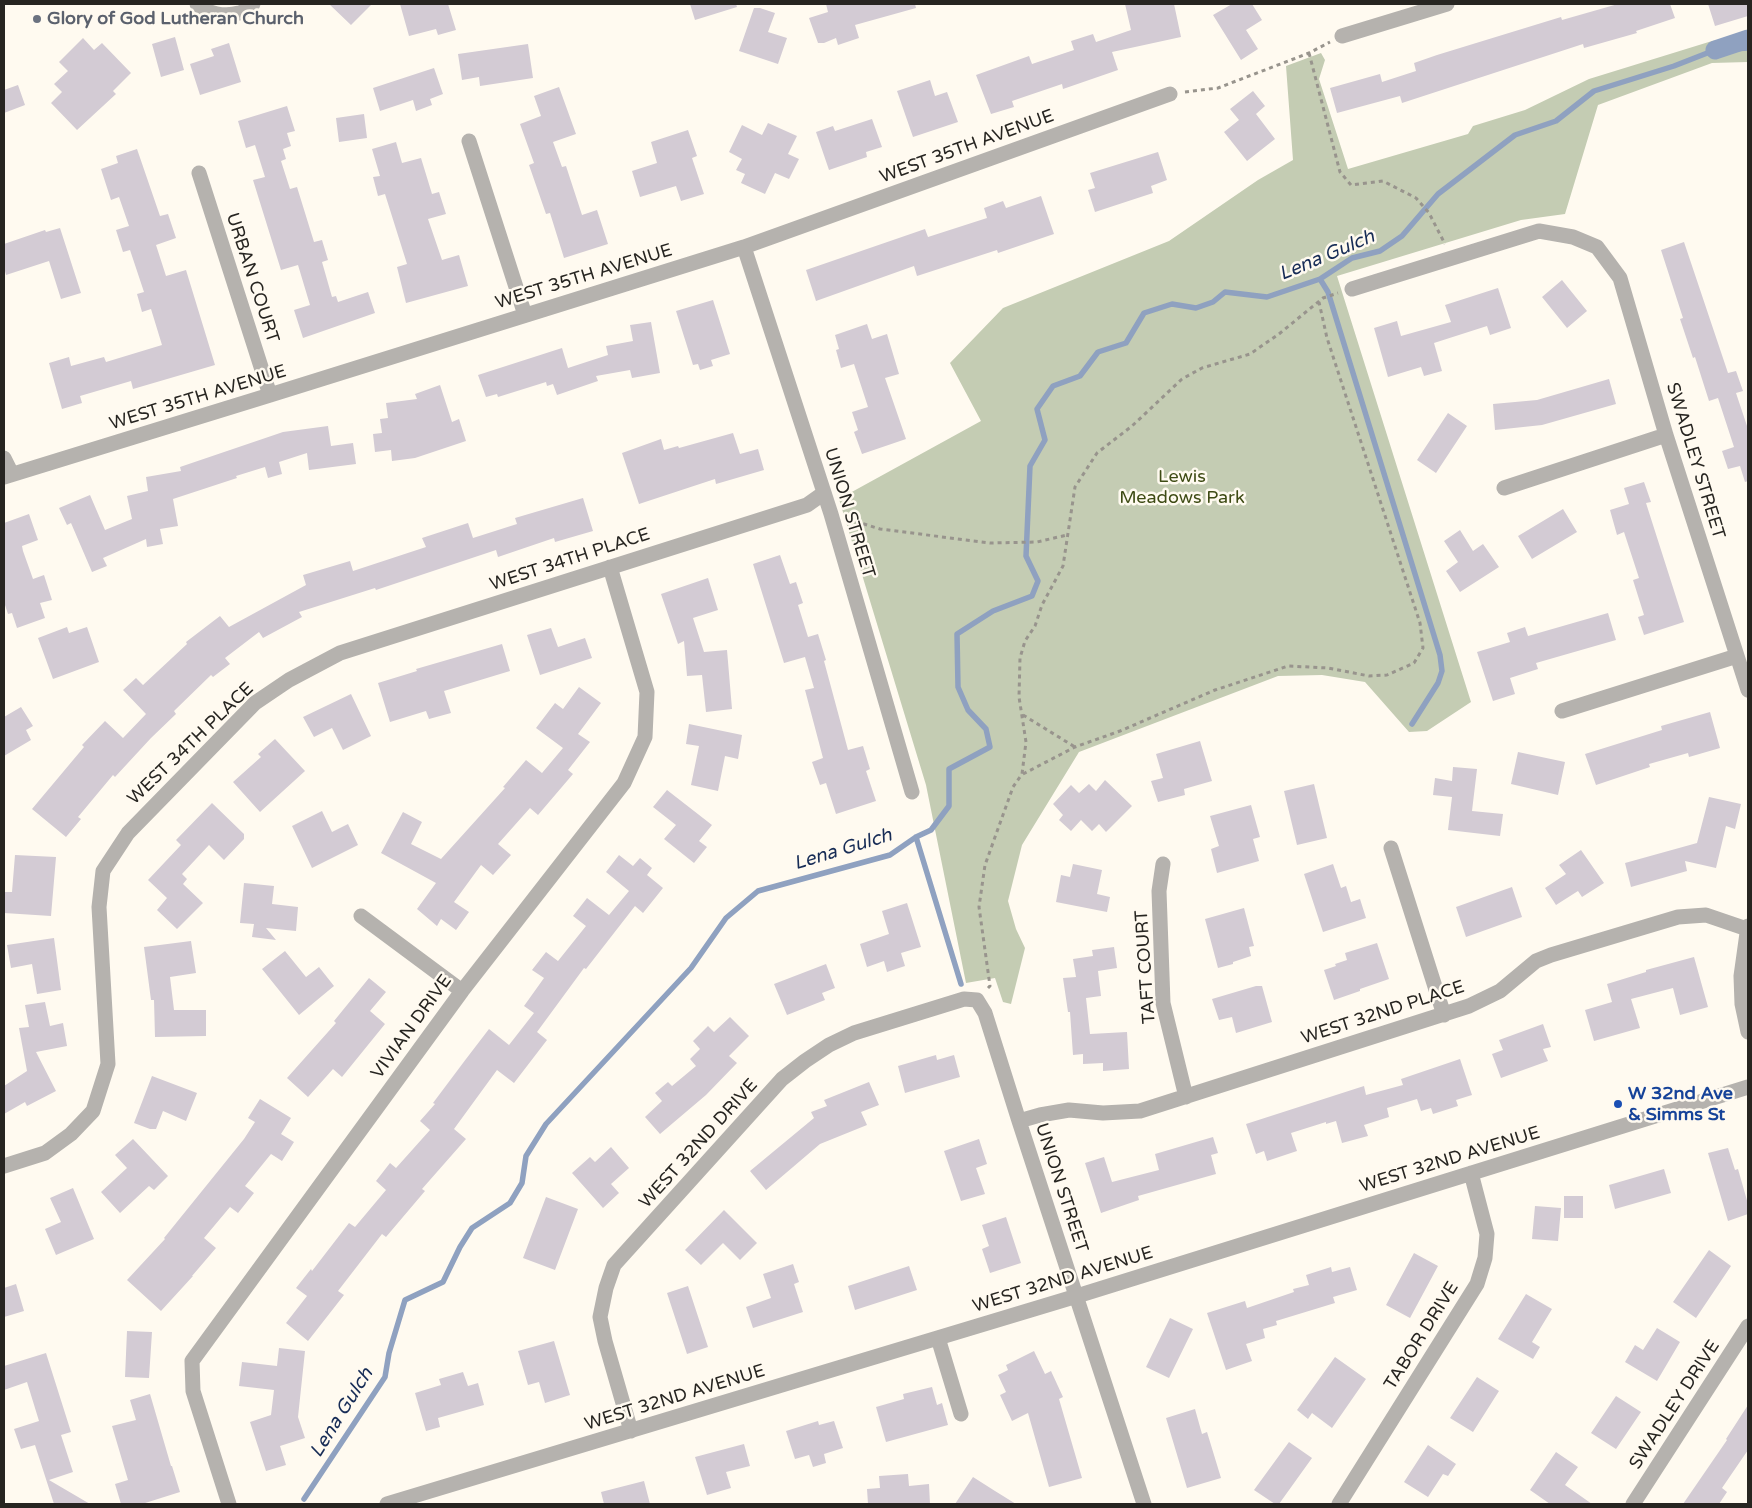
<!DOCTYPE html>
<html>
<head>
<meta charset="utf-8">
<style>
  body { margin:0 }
  #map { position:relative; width:1752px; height:1508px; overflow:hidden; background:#fffaf0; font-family:"Varela Round",sans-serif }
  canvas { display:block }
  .frame { position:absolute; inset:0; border:5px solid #272521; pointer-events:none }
</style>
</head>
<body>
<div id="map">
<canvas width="1752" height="1508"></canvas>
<div class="frame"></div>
</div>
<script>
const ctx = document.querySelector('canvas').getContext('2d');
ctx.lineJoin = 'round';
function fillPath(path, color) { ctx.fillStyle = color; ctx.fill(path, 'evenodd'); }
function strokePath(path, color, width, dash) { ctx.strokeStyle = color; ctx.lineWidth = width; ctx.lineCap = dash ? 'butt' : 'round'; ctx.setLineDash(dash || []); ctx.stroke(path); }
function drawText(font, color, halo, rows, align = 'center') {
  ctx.font = font + ' "Varela Round",sans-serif'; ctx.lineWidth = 5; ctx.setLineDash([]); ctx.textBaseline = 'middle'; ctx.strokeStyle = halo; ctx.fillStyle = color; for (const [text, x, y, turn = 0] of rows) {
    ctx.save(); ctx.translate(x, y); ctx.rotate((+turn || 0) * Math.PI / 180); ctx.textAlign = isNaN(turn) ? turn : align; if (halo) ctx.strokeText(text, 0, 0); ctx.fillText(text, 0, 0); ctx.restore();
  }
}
const green = new Path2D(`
  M1748 36V62L1712 63 1598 105 1565 214 1521 220 1337 276 1471 702 1427 731 1409 732 1365 682 1322 675 1278 676 1079 752 1022 845 1008 901 1016 929 1025 948 1011 1004 1003 1002 995 978 966 983 926 785 839 499 981 421 950 363 1003 308 1169 241 1258 180 1293 160 1286 66 1321 53 1325 60 1319 79 1348 169 1468 134 1473 126 1525 110 1589 79 1712 41Z`);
const stream = new Path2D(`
  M1320 279 1328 292 1440 655 1442 671 1438 683 1412 724
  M916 837 961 984
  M304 1499 385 1377 389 1353 405 1300 443 1282 460 1247 472 1228 510 1203 522 1183 526 1156 546 1124 691 968 726 918 758 891 890 855 916 837 931 830 949 806V769L990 747 986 729 968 710 958 687 957 634 993 611 1032 596 1038 581 1026 556 1030 466 1045 440 1037 409 1053 386 1080 376 1098 352 1126 343 1144 313 1172 304 1196 308 1213 302 1225 292 1267 297 1320 279 1352 258 1380 251 1402 236 1438 194 1515 135 1556 121 1594 91 1674 66 1715 50 1748 48`);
const canal = new Path2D(`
  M1715 50 1748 39`);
const building = new Path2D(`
  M329 4H372L351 25Z
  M400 4H448L456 30 438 35 436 29 409 36Z
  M690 4H736L737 7 695 20Z
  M826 4H915L916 8 855 25 859 38 838 45 836 38 824 43H818L809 18 828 12Z
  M1125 4H1174L1181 37 1112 52 1118 70 1063 89 1062 84 1012 101 1014 107 991 114 976 75 1029 56 1032 64 1074 50 1071 41 1093 34 1096 42 1131 30Z
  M1232 4H1252L1262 20 1246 30 1258 49 1241 60 1213 15Z
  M1618 4H1670L1675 18 1636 31 1637 33 1584 48 1583 44 1402 103 1400 96 1337 113 1330 88 1380 74 1382 82 1416 71 1414 63 1437 55 1561 17 1562 20Z
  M1708 4H1748V16L1715 26Z
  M754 8H760L775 13 768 32 787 38 778 64 739 51Z
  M175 37 184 70 161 77 152 44Z
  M83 38 94 50 102 43 131 73 113 91 116 94 77 130 51 103 62 92 54 84 68 71 59 62Z
  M229 43 241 82 200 95 190 64 214 56 211 49Z
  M528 44 533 78 480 86 479 77 462 80 458 54Z
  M434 68 443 94 430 99 432 105 416 111 413 100 380 111 373 88Z
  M930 80 935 96 947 92 958 122 913 137 897 91Z
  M18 85 25 105 4 113V90Z
  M559 87 576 134 553 142 562 167 566 166 582 215 597 210 608 244 564 258 550 213 546 214 529 165 534 163 520 124 541 116 534 96Z
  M1253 91 1265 106 1256 114 1275 139 1247 161 1224 132 1239 120 1230 109Z
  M287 106 295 131 287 133 291 146 283 149 286 159 281 161 290 189 297 187 314 242 322 240 328 260 322 262 332 297 336 296 338 302 368 292 375 313 303 338 294 310 310 305 298 265 281 270 253 180 265 177 255 145 246 148 238 121Z
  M364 114 367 138 339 142 336 118Z
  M872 119 882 147 866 152 867 157 829 170 816 132 833 126 835 131Z
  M768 123 797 136 788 154 799 159 789 179 775 173 765 194 741 183 745 174 736 170 742 159 729 152 742 125 762 135Z
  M688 130 697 156 692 158 704 194 681 201 676 186 640 197 632 171 657 163 651 142Z
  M396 142 402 163 421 158 432 194 439 192 446 214 428 219 442 260 459 255 468 286 406 303 397 267 407 264 385 194 378 196 373 177 380 176 372 149Z
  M137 149 160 216 168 214 176 238 156 245 166 276 186 270 215 365 133 389 131 381 80 396 82 403 62 409 49 363 69 357 71 366 104 357 106 362 162 345 151 309 142 312 137 294 144 292 130 250 123 252 116 230 129 226 119 197 111 200 101 169 118 163 116 156Z
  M1158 152 1167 180 1151 186 1153 193 1095 212 1088 190 1095 188 1090 173Z
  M1041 196 1054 234 998 253 997 250 917 276 914 266 816 301 806 270 925 229 928 237 987 218 984 208 1003 201 1006 208Z
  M60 228 81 293 61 299 49 261 6 275 4 267V244L45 230 46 232Z
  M1684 242 1728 373 1736 371 1743 391 1736 393 1748 429V481L1745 482 1740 466 1728 469 1722 451 1734 447 1718 398 1709 401 1695 357 1693 358 1680 319 1683 318 1661 250Z
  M1562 280 1587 311 1567 328 1542 297Z
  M1498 288 1511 328 1490 335 1487 326 1434 343 1442 371 1424 376 1421 367 1388 377 1374 328 1397 321 1401 336 1451 322 1445 305Z
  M713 300 730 354 711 360 713 366 700 370 698 364 693 365 676 311Z
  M651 322 660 373 632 378 630 370 596 376 598 381 557 395 553 384 547 386 546 382 498 397 497 394 486 397 478 375 562 348 568 368 608 355 606 346 633 341 630 325Z
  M867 324 872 339 887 334 899 374 885 378 906 439 862 454 854 432 858 430 852 412 868 407 854 364 841 368 836 350 839 349 835 335Z
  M1609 379 1616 404 1542 425 1495 430 1493 404 1537 400Z
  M440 385 452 422 459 419 466 441 415 458 392 461 391 450 375 452 373 434 382 433 380 419 388 418 386 403 417 399 415 394Z
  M1448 413 1467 426 1436 473 1417 460Z
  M328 426 331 446 353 443 356 464 309 470 307 453 279 462 282 474 268 478 265 467 236 476 237 478 173 499 178 526 160 529 163 544 147 547 146 539 103 558 107 566 92 572 71 523 67 525 59 508 90 495 105 530 132 519 127 496 148 491 146 477 181 471 180 467 283 432Z
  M733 433 740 454 758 449 764 470 716 484 715 479 639 504 622 453 661 439 664 450 678 446 679 448Z
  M1644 482 1651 502 1646 503 1684 622 1644 635 1638 617 1644 615 1633 580 1639 578 1624 532 1617 535 1610 510 1629 504 1624 488Z
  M583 498 593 531 555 542 554 538 498 557 496 550 376 590 375 588 299 612 302 617 263 638 259 632 225 658 230 664 213 677 211 675 174 711 176 714 151 738 115 777 113 775 78 817 81 819 66 837 32 809 84 747 82 745 105 721 123 738 146 714 123 690 136 678 143 685 187 644 186 642 220 616 229 627 306 585 303 575 350 561 353 571 426 547 422 538 468 523 473 538 517 524 515 518Z
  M1563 509 1577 532 1532 559 1518 536Z
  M29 514 38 540 22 546 23 551 33 579 44 575 52 600 40 603 45 618 17 628 12 613 8 614 4 602V523Z
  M1460 530 1473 551 1483 544 1499 567 1460 592 1446 571 1458 562 1444 541Z
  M780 555 790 584 796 582 803 603 798 605 808 637 818 634 826 660 824 661 848 750 863 746 870 769 866 771 876 801 836 814 826 783 820 785 812 762 823 758 805 690 814 688 805 657 784 663 753 564Z
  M708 578 718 610 693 618 704 652 727 650 732 709 706 712 702 675 687 676 684 641 678 644 661 594Z
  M1608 613 1616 640 1536 663 1538 669 1510 678 1515 694 1493 701 1477 652 1510 642 1507 633 1525 627 1528 636Z
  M67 627 69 633 87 627 99 662 53 679 38 638Z
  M551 628 558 647 585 638 592 658 540 675 527 635Z
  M502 644 510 671 444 691 451 713 429 719 426 711 390 722 378 683 417 671 416 669Z
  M579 687 601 703 578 734 590 742 568 770 573 774 538 815 530 808 498 844 511 855 493 875 481 865 454 902 469 912 456 930 441 919 437 926 417 909 436 883 381 853 403 812 422 822 411 844 441 859 505 788 503 787 526 760 542 773 563 748 536 728 555 703 563 709Z
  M351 694 371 736 343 750 332 728 314 737 303 717Z
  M21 707 33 726 26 730 31 740 4 756V717Z
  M1710 712 1720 748 1689 757 1688 753 1649 764 1650 767 1596 785 1585 754 1662 730 1661 726Z
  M689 724 742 735 738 759 725 756 718 791 691 785 699 746 686 744Z
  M275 739 305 771 260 812 233 782 261 757 258 754Z
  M1200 741 1212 781 1184 789 1185 795 1158 802 1151 781 1163 778 1156 754Z
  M1518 752 1565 762 1558 795 1511 784Z
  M1453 767 1477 769 1472 811 1503 814 1500 836 1448 830 1452 797 1433 795 1435 778 1452 781Z
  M1105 780 1132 806 1106 832 1099 824 1092 831 1081 820 1071 831 1059 820 1063 815 1053 804 1071 785 1079 793 1089 784 1096 791Z
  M1314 784 1327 838 1297 845 1284 791Z
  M667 790 712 825 699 841 707 847 694 863 664 839 676 825 653 807Z
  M1709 797 1741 804 1735 829 1726 826 1716 868 1685 861 1687 871 1631 887 1625 863 1697 843Z
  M212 803 244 834V839L224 860 209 845 182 874 187 879 183 884 203 903 177 929 157 910 167 898 148 880 181 845 176 840Z
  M1251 805 1260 837 1253 839 1259 861 1217 873 1211 849 1219 846 1210 816Z
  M322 811 332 832 348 824 358 845 312 868 292 826Z
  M1581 850 1604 883 1582 897 1578 891 1556 905 1545 888 1566 874 1559 865Z
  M15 855 56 857 51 916 4 913V892H12Z
  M619 855 633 866 640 858 652 868 647 875 663 888 643 913 635 906 586 969 584 968 537 1032 547 1040 514 1083 497 1070 454 1129 466 1139 422 1189 425 1191 386 1237 382 1234 338 1291 344 1295 308 1341 286 1323 307 1296 296 1288 311 1269 312 1271 349 1223 355 1227 386 1190 376 1181 390 1163 396 1168 430 1130 420 1121 435 1104 433 1103 466 1059 489 1029 509 1045 534 1013 524 1006 544 978 532 970 546 952 558 961 586 926 573 916 587 898 609 915 629 891 606 872Z
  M1073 864 1102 870 1097 894 1110 897 1107 912 1056 902 1061 875 1070 877Z
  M1333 864 1341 888 1346 886 1351 902 1360 899 1366 918 1323 932 1304 874Z
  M244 883 274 886 272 904 298 907 296 931 266 928 276 940 252 937 254 924 240 923Z
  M1512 887 1522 917 1466 937 1456 907Z
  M907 903 921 947 901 953 905 966 887 972 884 961 867 967 860 944 889 934 882 911Z
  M1244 908 1254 946 1249 947 1251 956 1233 962V964L1218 968 1205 919Z
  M54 938 61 990 37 994 32 964 11 968 7 945Z
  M191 941 196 973 170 977 174 1010H206V1036L155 1037 154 1000H151L144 947Z
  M1377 943 1389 979 1360 989V991L1334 1000 1324 970 1336 966 1335 964 1347 960 1345 953Z
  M1114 947 1117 968 1098 971 1101 996 1086 998 1090 1034 1127 1032 1129 1069 1103 1071V1063L1083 1064V1054L1073 1055 1070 1012H1068L1063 978 1076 977 1073 959 1093 956 1092 950Z
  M285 951 306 977 319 967 334 986 299 1015 262 969Z
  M1694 957 1708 1007 1680 1015 1673 988 1631 999 1640 1028 1594 1041 1585 1010 1612 1002 1607 984 1646 972V970Z
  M826 964 835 988 822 993 825 1000 787 1015 774 984Z
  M369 978 386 992 370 1011 385 1024 342 1077 333 1069 308 1097 287 1078 336 1023 334 1021Z
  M1256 986H1262L1272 1022 1236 1033 1232 1017 1219 1020 1212 999Z
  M45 1002 50 1026 63 1023 67 1046 36 1052 56 1091 27 1106 25 1102 4 1114V1086L27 1071 19 1028 29 1027 25 1005Z
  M730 1017 749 1036 729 1056 737 1063 706 1095 660 1134 645 1117 662 1101 655 1093 668 1082 672 1086 696 1066 690 1059 700 1049 693 1041 708 1026 714 1032Z
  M1543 1024 1551 1047 1543 1049 1548 1061 1501 1078 1492 1054 1503 1050 1499 1040Z
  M936 1055 937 1060 954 1055 960 1077 905 1093 898 1066Z
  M1460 1059 1472 1095 1456 1100 1458 1106 1433 1114 1431 1108 1421 1111 1417 1099 1387 1108 1389 1117 1364 1125 1368 1136 1342 1143 1336 1121 1326 1124V1122L1291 1133 1297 1151 1267 1161 1264 1151 1256 1154 1246 1124 1364 1086 1366 1095 1403 1085 1401 1079Z
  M152 1076 197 1093 186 1121 163 1111 156 1129H150L134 1123Z
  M869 1082 879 1105 861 1112 867 1125 820 1144 766 1190 750 1171 814 1118 811 1112 827 1106 824 1100Z
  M260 1099 291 1118 281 1134 294 1142 282 1161 271 1154 245 1186 254 1193 238 1213 230 1207 204 1238 216 1248 192 1276H193L161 1311 127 1280 165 1239 164 1238 244 1139 255 1122 248 1118Z
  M1213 1137 1218 1153 1211 1155 1216 1174 1138 1196 1139 1200 1101 1213 1085 1163 1104 1157 1112 1182 1159 1170 1155 1154Z
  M133 1139 168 1176 154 1190 149 1186 120 1213 101 1192 127 1168 115 1155Z
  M979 1139 987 1164 976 1168 985 1194 961 1201 944 1151Z
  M611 1147 629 1168 611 1184 619 1193 603 1208 572 1173 590 1157 595 1162Z
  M1728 1148 1735 1170 1738 1169 1748 1204V1214L1728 1221 1708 1153Z
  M1664 1169 1671 1193 1615 1209 1609 1185Z
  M73 1188 94 1239 56 1255 45 1229 61 1222 50 1198Z
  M1564 1196H1583V1218H1564Z
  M546 1197 578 1209 555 1270 523 1258Z
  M1535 1206 1561 1208 1558 1241 1532 1239Z
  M724 1210 757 1243 740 1260 723 1243 701 1265 685 1250Z
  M1006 1217 1021 1263 990 1273 982 1249 989 1246 982 1225Z
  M1709 1250 1731 1266 1696 1318 1673 1302Z
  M1414 1253 1438 1266 1410 1318 1386 1305Z
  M793 1264 799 1282 794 1284 803 1312 753 1328 746 1307 771 1298 763 1274Z
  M909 1266 917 1290 855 1310 848 1286Z
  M1331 1267 1332 1272 1350 1267 1357 1290 1333 1297 1335 1303 1276 1321 1277 1325 1263 1329 1265 1338 1246 1344 1252 1361 1226 1370 1207 1313 1245 1301 1247 1308 1294 1292 1293 1289 1309 1285 1306 1275Z
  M16 1284 24 1311 4 1317V1288Z
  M688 1286 708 1347 687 1354 667 1293Z
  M1526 1294 1552 1309 1532 1342 1540 1347 1533 1359 1498 1339Z
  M1170 1318 1193 1329 1169 1378 1146 1367Z
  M1657 1328 1680 1342 1657 1381 1625 1362 1635 1345 1643 1350Z
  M127 1331 152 1332 149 1378 125 1377Z
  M554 1341 570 1395 545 1403 539 1382 528 1385 518 1351Z
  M279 1348 305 1351 298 1417 305 1438 280 1446 286 1465 266 1471 250 1422 271 1415 274 1390 239 1386 242 1362 277 1366Z
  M1034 1351 1045 1374 1051 1371 1063 1397 1059 1399 1082 1478 1049 1487 1028 1413 1012 1421 1000 1395 1006 1392 998 1375 1008 1370 1006 1365Z
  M46 1353 71 1432 61 1435 73 1472 49 1480 90 1504H54L35 1445 21 1449 14 1429 39 1421 27 1382 4 1390V1366Z
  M1335 1357 1366 1379 1332 1428 1312 1413 1308 1419 1297 1410Z
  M463 1372 468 1386 478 1383 484 1405 438 1418 440 1427 426 1431 415 1393 441 1385 439 1379Z
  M1477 1377 1499 1391 1473 1432 1450 1418Z
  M932 1387 937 1405 942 1403 948 1425 886 1442 876 1407 904 1399 903 1394Z
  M150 1394 171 1466H172L180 1492 142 1504H121L115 1484 128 1480 112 1426 136 1420 130 1400Z
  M1616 1396 1641 1412 1616 1449 1591 1433Z
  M1748 1405V1450L1722 1488 1727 1492 1719 1504H1683L1727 1440 1726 1439Z
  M1195 1409 1202 1434 1207 1432 1221 1478 1187 1488 1166 1418Z
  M818 1421 819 1425 834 1421 843 1448 824 1454 826 1463 813 1467 809 1455 795 1459 786 1431Z
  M1289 1442 1312 1458 1279 1504H1275L1254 1490Z
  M744 1444 750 1466 726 1472 731 1488 707 1495 695 1457Z
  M1428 1445 1456 1464 1448 1476 1443 1474 1428 1497 1404 1482Z
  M1556 1452 1578 1467 1565 1485 1592 1504H1550L1530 1490Z
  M908 1474 909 1486 929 1484 930 1504H868L867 1489 880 1488 879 1476Z
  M973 1477 995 1491 1016 1504H955Z
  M644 1481 650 1504H604L601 1492Z`);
const path = new Path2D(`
  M1309 53 1340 172 1351 185 1383 181 1416 198 1429 213 1445 244
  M1185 92 1218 88 1309 53 1330 42
  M848 519 880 529 990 543 1037 542 1067 535
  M1023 715 1075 747
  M1023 774 1075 747 1120 731 1215 690 1288 666 1328 668 1369 676 1387 675 1414 663 1423 648 1420 623 1327 338 1319 302
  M988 988 990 986 979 907 985 865 1013 787 1022 774 1026 742 1019 697 1020 658 1025 641 1035 626 1042 605 1063 566 1075 487 1097 453 1132 426 1182 379 1202 368 1250 354 1279 334 1323 298 1338 293`);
const minor = new Path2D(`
  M197 4C207 14 225 17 239 13 244 12 249 7 253 4
  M1342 36 1447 4
  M469 141 525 315
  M199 173 270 395
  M744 247 831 514 912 792
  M1352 289 1539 231 1573 237 1597 247 1620 278 1666 435 1748 690
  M4 458 12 474
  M4 477 270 395 744 247 1170 94
  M1504 488 1666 435
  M1562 711 1737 656
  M1391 848 1444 1015
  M1163 864 1159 891 1163 1003 1186 1097
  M361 916 462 991
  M1748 926 1741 976 1742 1004 1748 1032
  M1019 1121 1040 1115 1069 1110 1103 1113 1140 1111 1469 1006 1500 991 1536 961 1551 955 1678 917 1706 915 1747 929
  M4 1166 45 1153 71 1134 93 1111 108 1064 99 907 103 871 128 833 255 703 289 680 340 653 807 505 824 493
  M938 1338 961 1414
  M631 1431 605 1341 600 1317 606 1288 614 1265 782 1079 805 1061 829 1045 854 1033 964 999 977 1000 985 1013 1019 1121 1144 1504
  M229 1504 193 1391 192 1361 462 991 624 783 645 737 647 692 610 567
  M387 1504 1077 1296 1748 1087
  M1339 1504 1477 1284 1485 1258 1487 1234 1471 1173
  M1633 1504 1748 1326`);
const markers = [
  [37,19,5,"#6b7280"],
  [1618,1104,5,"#1a4fb4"]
];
const worshipNames = [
  ["Glory of God Lutheran Church",47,19]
];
const streetNames = [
  ["WEST 35TH AVENUE",967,147,-20],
  ["WEST 35TH AVENUE",584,277,-17],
  ["URBAN COURT",252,278,72],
  ["WEST 35TH AVENUE",198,398,-17],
  ["SWADLEY STREET",1695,461,73],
  ["UNION STREET",849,513,73],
  ["WEST 34TH PLACE",570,560,-18],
  ["WEST 34TH PLACE",191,744,-44],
  ["TAFT COURT",1146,967,-94],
  ["WEST 32ND PLACE",1383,1013,-18],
  ["VIVIAN DRIVE",412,1027,-54],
  ["WEST 32ND DRIVE",699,1144,-48],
  ["WEST 32ND AVENUE",1450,1160,-17],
  ["UNION STREET",1061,1188,72],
  ["WEST 32ND AVENUE",1063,1280,-17],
  ["TABOR DRIVE",1422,1336,-58],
  ["WEST 32ND AVENUE",675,1398,-17],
  ["SWADLEY DRIVE",1675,1405,-57]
];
const parkNames = [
  ["Lewis",1182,477],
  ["Meadows Park",1182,498]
];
const transitNames = [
  ["W 32nd Ave",1628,1094],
  ["& Simms St",1628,1115]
];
const waterNames = [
  ["Lena Gulch",1327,256,-23],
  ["Lena Gulch",843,850,-17],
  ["Lena Gulch",342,1413,-58]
];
fillPath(green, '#c4ccb3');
strokePath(stream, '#8fa1c0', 5.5);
strokePath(canal, '#8fa1c0', 19);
fillPath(building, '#d3cbd4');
strokePath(path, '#98948d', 3, [4, 4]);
strokePath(minor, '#b5b2ae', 15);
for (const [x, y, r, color] of markers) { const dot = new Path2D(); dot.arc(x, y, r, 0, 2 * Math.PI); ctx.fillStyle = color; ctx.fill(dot); strokePath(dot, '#fffaf0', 2); }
drawText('bold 18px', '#5b616d', '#fffaf0', worshipNames, 'left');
drawText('18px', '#272521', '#fffaf0', streetNames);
drawText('18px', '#3e4b14', '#fffaf0', parkNames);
drawText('bold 18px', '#164399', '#fffaf0', transitNames, 'left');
drawText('italic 19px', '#172c56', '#fffaf0', waterNames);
</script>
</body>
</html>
